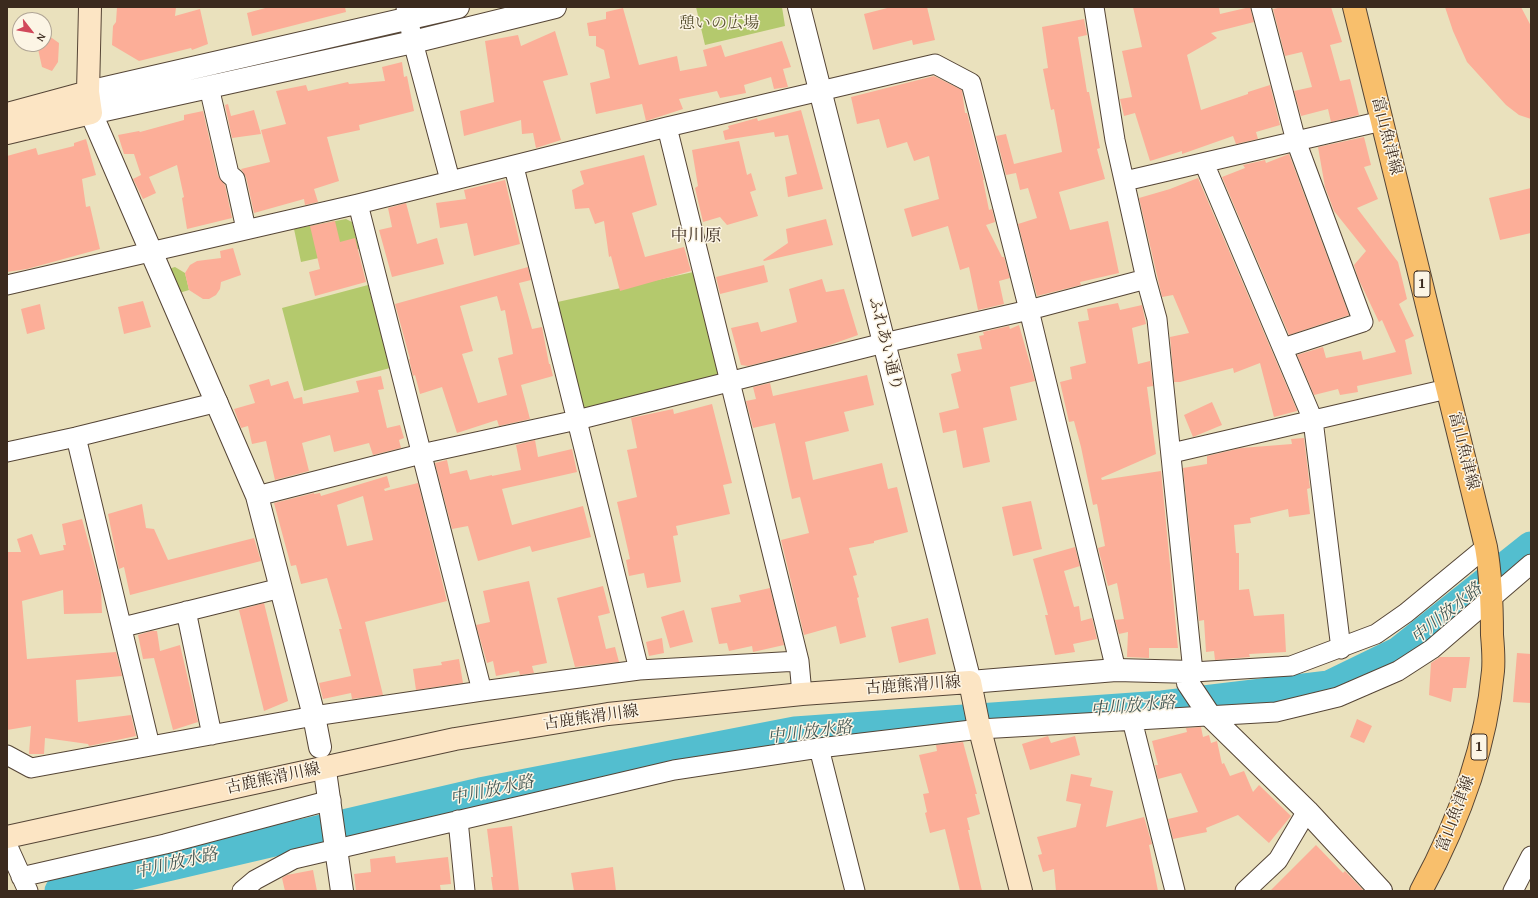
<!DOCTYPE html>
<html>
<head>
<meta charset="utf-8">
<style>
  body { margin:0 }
  #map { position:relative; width:1538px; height:898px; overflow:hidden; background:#eae1bd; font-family:"Gentium Book Plus",serif }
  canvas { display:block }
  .frame { position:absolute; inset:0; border:8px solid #3b2a1e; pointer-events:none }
  .north { position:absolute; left:12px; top:12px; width:40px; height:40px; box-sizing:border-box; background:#fcf5e5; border:1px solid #afa495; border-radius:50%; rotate:121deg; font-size:11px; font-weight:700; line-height:16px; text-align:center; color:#3b2a1e }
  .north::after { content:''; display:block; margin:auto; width:14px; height:18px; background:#d1495b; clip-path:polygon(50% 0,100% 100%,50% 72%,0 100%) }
</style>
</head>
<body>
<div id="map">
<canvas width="1538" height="898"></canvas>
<div class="frame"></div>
<div class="north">N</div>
</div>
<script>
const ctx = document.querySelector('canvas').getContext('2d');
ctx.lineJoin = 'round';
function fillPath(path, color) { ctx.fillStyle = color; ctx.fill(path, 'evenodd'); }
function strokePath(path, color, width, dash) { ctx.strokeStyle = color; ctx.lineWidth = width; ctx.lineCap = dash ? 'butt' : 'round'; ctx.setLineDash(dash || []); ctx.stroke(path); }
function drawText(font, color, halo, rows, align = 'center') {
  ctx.font = font + ' "Gentium Book Plus","Noto Serif JP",serif'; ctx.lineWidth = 3; ctx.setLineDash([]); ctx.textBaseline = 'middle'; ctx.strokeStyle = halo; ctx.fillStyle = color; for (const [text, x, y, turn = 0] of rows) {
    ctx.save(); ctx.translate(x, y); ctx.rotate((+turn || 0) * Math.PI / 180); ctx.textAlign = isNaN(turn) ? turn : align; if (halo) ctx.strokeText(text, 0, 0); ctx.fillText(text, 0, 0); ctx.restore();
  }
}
const green = new Path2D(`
  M696 7H782L785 26 705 45Z
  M346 219 352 222 359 249 301 262 294 229Z
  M175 267 185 273 189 290 179 293 168 269Z
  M698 271 722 368 717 379 587 411 578 405 553 303Z
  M368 285 390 368 304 391 282 308Z`);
const river = new Path2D(`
  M60 891 480 793 795 732 1162 706 1329 686 1399 652 1531 547`);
const building = new Path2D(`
  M117 7H176L175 16 200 9 208 44 192 50 191 48 139 61 112 45 113 26 116 22Z
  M269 7H345L346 12 252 36 247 13Z
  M891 7H927L935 40 913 45 912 40 873 50 864 14Z
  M1133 7H1219L1220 14 1250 7 1254 22 1211 33 1217 38 1187 55 1201 110 1248 94V92L1270 85 1280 125 1256 132 1258 139 1236 144 1233 136 1182 154V151L1150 161 1135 113 1124 116 1120 99 1132 97 1122 51 1142 47Z
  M1282 7H1331L1342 42 1330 45 1340 81 1350 79 1359 115 1331 122 1328 109 1301 116 1294 91 1312 87 1302 52 1285 56 1273 9Z
  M1445 7H1521L1531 26V119L1519 115 1506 105 1467 62 1453 31Z
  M623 8 639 65 677 56 680 71 707 66 703 50 721 45 725 57 782 41 791 67 783 69 788 87 774 89 771 77 744 85 746 93 720 98 717 91 679 99 683 109 646 121 642 104 596 114 590 83 610 78 604 50 596 46V36H589L587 23 606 19V12Z
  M1084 19 1087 35 1078 37 1087 92H1089L1100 148 1097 149 1105 179 1059 192 1070 230 1108 221 1119 273 1080 282 1081 285 1037 296 1018 224 1037 218 1028 188 1020 190 1016 173 1006 175 996 136 1006 134 1014 164 1062 152 1054 109 1051 110 1043 69 1048 68 1042 27Z
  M555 31 568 75 543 81 561 140 536 148 533 133 522 134 521 120 464 136 460 111 494 102 485 41 518 35 521 46Z
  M49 36 59 43 58 62 52 71 42 67 38 49Z
  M402 62 404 77 407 76 414 111 359 125 360 130 327 137 339 181 314 189 318 202 305 205 304 199 254 213 246 177 241 169 270 162 261 130 286 124 276 91 306 85 308 91 348 82 349 84 385 81 382 67Z
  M934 76 962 90 965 113H967L984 180H983L989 210 992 209 995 222 986 225 1002 257H1004L1010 278 999 281 1004 304 978 310 969 267 960 270 948 226 912 237 904 209 939 199 929 156 914 161 907 142 887 148 879 119 857 124 851 97Z
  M228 104 231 116 254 110 261 134 232 138 225 105Z
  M801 110 823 189 788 197 785 177 797 174 788 135 775 137 774 132 725 140 723 131 729 129 728 126 757 118 758 121Z
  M203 111 218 176 225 185 232 218 187 229 182 198 184 197 177 165 149 177 156 193 143 199 133 179 141 175 134 154H124L118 135 139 131 140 132 184 120V115Z
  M1364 137 1371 165 1364 167 1378 199 1357 208 1398 262 1407 299 1399 304 1414 336 1405 340 1412 374 1357 386 1358 392 1340 395 1338 389 1314 395 1297 355 1323 347 1326 358 1361 351 1363 360 1396 352 1382 320 1379 322 1358 278 1354 265 1366 251 1334 211 1325 187 1318 147Z
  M86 139 96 175 82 179 86 207 90 206 100 249 27 269 7 272V156L36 148 38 155 74 146V143Z
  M739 141 747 175 751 173 756 190 750 192 758 216 727 225 720 217 703 222 695 188 698 186 692 150Z
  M1289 154 1349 315 1289 335 1222 177 1245 168 1243 165 1265 160 1266 163Z
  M644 155 657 205 632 213 645 257 684 247 691 271 620 291 611 256 609 257 604 221 595 224 589 208 575 209 572 190 584 184 580 171Z
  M1198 178 1297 410V411L1274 417 1260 363 1234 373 1233 368 1180 382H1174L1170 337 1189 333 1173 295 1162 297 1139 198 1170 189Z
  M505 180 520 244 474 256 467 223 440 228 436 203 466 199 464 190Z
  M1531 188V233L1500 240 1489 198Z
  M406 203 417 244 437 238 444 264 392 277 379 230 392 227 388 208Z
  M826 219 833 245 764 261 763 260 788 243 786 229Z
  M335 221 340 242 355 238 366 282 315 296 309 272 320 269 310 226Z
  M233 248 241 275 221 282 220 289 216 295 209 299H203L189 290 185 273 190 265 197 261 221 258 220 251Z
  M764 265 768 282 720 294 716 277Z
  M528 267 531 280 519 283 532 329 542 327 549 364H550L553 376 521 385 530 419 499 426 497 420 457 433 442 387 420 394 415 375 413 376 409 359H410L395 304ZM497 296 501 311 505 310 513 354 498 358 507 395 478 403 462 354 473 351 460 306Z
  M822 279 826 292 844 289 858 335 827 346 748 366 741 365 731 328 758 322 761 332 797 322 789 289Z
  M143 301 151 327 124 334 118 307Z
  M1118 303 1120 310 1142 305 1146 324 1132 328 1138 364 1150 361 1153 386 1147 387 1156 454 1101 478 1102 480 1161 471 1178 648H1149V658L1127 657 1128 632 1119 634 1115 620 1124 619 1117 583 1108 586 1098 548 1105 546 1097 504 1093 505 1081 447 1074 421 1069 422 1060 382 1072 379 1070 367 1086 363 1078 322 1089 320 1087 309Z
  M40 304 45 329 27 334 21 309Z
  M1019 325 1035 381 1010 387 1017 420 983 428 990 462 963 468 956 430 943 433 939 413 959 408 951 374 961 371 957 354 982 349 979 336 984 335 983 332 1009 326 1010 329Z
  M867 375 874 405 844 412 849 431 805 442 813 480 882 463 888 489 897 487 908 532 874 541V543L849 548 857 575 853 576 859 597 857 598 866 637 840 644 836 626 804 635 781 540 809 533 800 497 792 499 775 423 753 428 746 401 756 399 753 387 770 383 773 396Z
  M381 376 384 389 378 390 387 428 400 425 404 438 399 440 401 448 373 455 369 443 334 452 330 435 302 443 309 471 275 480 266 441 252 444 248 426 241 428 234 409 255 403 249 385 269 379 271 386 288 381 294 399 302 397 303 404 359 392 356 381Z
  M1212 402 1222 425 1193 437 1184 415Z
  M712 404 732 483 723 485 730 514 676 526 678 535 673 536 681 582 647 588 644 573 629 576 626 560 630 559 617 502 637 497 627 450 637 448 631 418 673 409 674 414Z
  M1304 438 1310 488 1307 489 1310 514 1289 517 1288 509 1250 518 1251 523 1234 525 1236 553H1239V590L1249 589 1254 616 1284 614 1286 652 1249 654 1250 657 1215 660 1214 651 1206 652 1204 620 1199 621 1183 468 1207 464V456L1241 448 1292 444 1291 439Z
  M535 440 538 457 572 449 577 472 502 489 512 525 583 506 591 537 532 552 530 546 478 561 468 526 452 529 435 463 447 460 450 474 467 470 470 480 492 475V476L521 470 516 445Z
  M387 476 390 487 384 489 385 491 418 483 447 601 365 622 383 695 352 699 351 693 323 699 319 683 351 676 339 629H342L327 578 301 584 296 565 291 566 274 503 314 493V494L320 493 321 496ZM363 496 373 540 347 546 337 505Z
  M1031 501 1042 549 1013 556 1002 507Z
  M142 504 146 528 154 529 168 560 254 538 261 561 130 595 124 567 119 569 108 514Z
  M82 519 101 588 102 613 64 614 63 590 22 601 27 659 116 652 122 676 76 680 78 722 131 715 136 736 89 746 88 744 45 738 44 754H29L31 726 7 730V552H21L17 539 32 534 40 555 64 550 63 545H66L62 524Z
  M1075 547 1080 566 1064 571 1074 607 1079 606 1081 621 1092 618 1097 639 1073 644 1075 652 1055 655 1045 615H1048L1033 559Z
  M529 581 547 663 532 666 534 673 520 675 519 671 496 676 493 661 487 663 476 625 490 622 483 591Z
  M603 586 610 613 598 616 606 649 615 647 619 662 575 667 557 598Z
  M770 588 784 645 753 652 752 646 729 651 727 643 719 644 711 608 741 602 739 595Z
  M264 603 288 701 264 711 239 610Z
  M684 610 693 642 670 648 661 617Z
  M928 618 936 654 899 663 891 627Z
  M151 631H157L160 651 180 645 198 722 173 730 154 658 143 659 138 635Z
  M662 638 664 653 649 656 646 642Z
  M1517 653 1531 654V703L1513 702Z
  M1440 657H1470L1466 688H1453L1451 702 1429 695 1431 663Z
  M459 659 463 683 416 690 413 669 442 665 441 662Z
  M1357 719 1372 726 1364 743 1350 737Z
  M1201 727 1203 737 1209 735 1211 743 1217 741 1222 764 1224 763 1230 776 1244 771 1253 792 1259 785 1291 816 1269 843 1238 815 1206 828 1207 832 1173 839 1168 819 1198 812 1181 773 1158 779 1155 765H1158L1152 741 1187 732 1186 728Z
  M1048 736 1051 743 1075 736 1080 755 1030 770 1022 744Z
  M963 742 977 794H975L980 814 967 818 970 830H968L982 891H960L945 829 930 833 925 813 927 812 923 794 929 793 919 755 937 751 936 745Z
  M1071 774 1092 778 1090 786 1113 791 1106 827 1144 817 1152 844 1149 845 1158 891H1056L1054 869 1043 872 1038 855 1042 854 1037 837 1076 827 1081 804 1066 801Z
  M512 826 519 891H493L491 877H493L487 829Z
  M1316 845 1343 873 1345 871 1364 891H1270Z
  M395 856 396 863 448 857 451 884 440 885 441 891H356L354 874 371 872 370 859Z
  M613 867 616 891H574L571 873Z
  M313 870 317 891H285L282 878 287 875Z`);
const minor = new Path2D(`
  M406 7 413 42 450 180
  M1094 7 1115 140 1146 279 1157 319 1193 672 1291 666 1376 634 1406 613 1486 547
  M1261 7 1296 141 1363 322 1283 348
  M209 87 229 174 235 179 246 229
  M667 127 799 661 802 694
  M1204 163 1313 420 1341 649
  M514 167 639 670
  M1125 181 1382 121
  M358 204 482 691
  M7 285 358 204 667 127 935 64 971 83 1029 310 1116 670
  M76 437 150 746
  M7 452 76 437 218 402
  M1172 453 1447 389
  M257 496 421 454 577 420 884 343 1029 310 1146 279
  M186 611 212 735
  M123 627 281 588
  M1132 720 1175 891
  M819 748 855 891
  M7 755 31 768 314 716 482 691 639 670 799 661
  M458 820 465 891
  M9 849 28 891
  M21 877 165 844 331 800
  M242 891 255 880 294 859 674 770 819 748 980 729 1276 712 1338 697 1398 671 1432 649 1531 564
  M1245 891 1278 860 1307 811
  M1513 891 1531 856`);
const tertiary = new Path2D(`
  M799 7 970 682 1116 670 1193 672
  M88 92 458 7
  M1188 683 1210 716 1307 811 1381 891
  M320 747 314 716 257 496 91 113 413 42 555 7
  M326 778 342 891`);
const secondary = new Path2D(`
  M7 114 88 92
  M7 133 91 113 88 92 90 7
  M7 837 455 739 608 714 802 694 970 682 978 722 1021 891`);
const primary = new Path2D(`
  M1354 7 1486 547C1491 576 1492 605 1492 635 1493 646 1494 659 1493 671 1486 749 1458 823 1421 891`);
const shields = [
  [1422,284,16],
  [1479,747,16]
];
const shieldNames = [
  ["1",1422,284],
  ["1",1479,747]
];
const parkNames = [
  ["憩いの広場",719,24]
];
const streetNames = [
  ["富山魚津線",1386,136,76],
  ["ふれあい通り",885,344,76],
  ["富山魚津線",1463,451,76],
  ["古鹿熊滑川線",913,686,-4],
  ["古鹿熊滑川線",591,718,-8],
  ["古鹿熊滑川線",273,779,-12],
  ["富山魚津線",1456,814,-69]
];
const neighbourhoodNames = [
  ["中川原",696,237]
];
const waterNames = [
  ["中川放水路",1447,614,-39],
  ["中川放水路",1133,707,-5],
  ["中川放水路",810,733,-7],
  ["中川放水路",492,791,-12],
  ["中川放水路",176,864,-13]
];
fillPath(green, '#b4c96d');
strokePath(river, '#53becf', 31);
fillPath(building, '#fcae98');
strokePath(minor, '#554536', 21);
strokePath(tertiary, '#554536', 24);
strokePath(secondary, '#554536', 24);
strokePath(primary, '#554536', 24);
strokePath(minor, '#fff', 19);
strokePath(tertiary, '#fff', 22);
strokePath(secondary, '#fce5c4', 22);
strokePath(primary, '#f8bf6c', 22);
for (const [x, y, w] of shields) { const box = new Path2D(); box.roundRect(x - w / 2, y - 13, w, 26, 3); ctx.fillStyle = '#fcf5e5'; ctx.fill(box); strokePath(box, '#3b2a1e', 1); }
drawText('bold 15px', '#3b2a1e', null, shieldNames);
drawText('16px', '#595232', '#fcf5e5', parkNames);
drawText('16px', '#3b2a1e', '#fcf5e5', streetNames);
drawText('17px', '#3b2a1e', '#fcf5e5', neighbourhoodNames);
drawText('italic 17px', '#425653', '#fcf5e5', waterNames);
</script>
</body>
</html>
